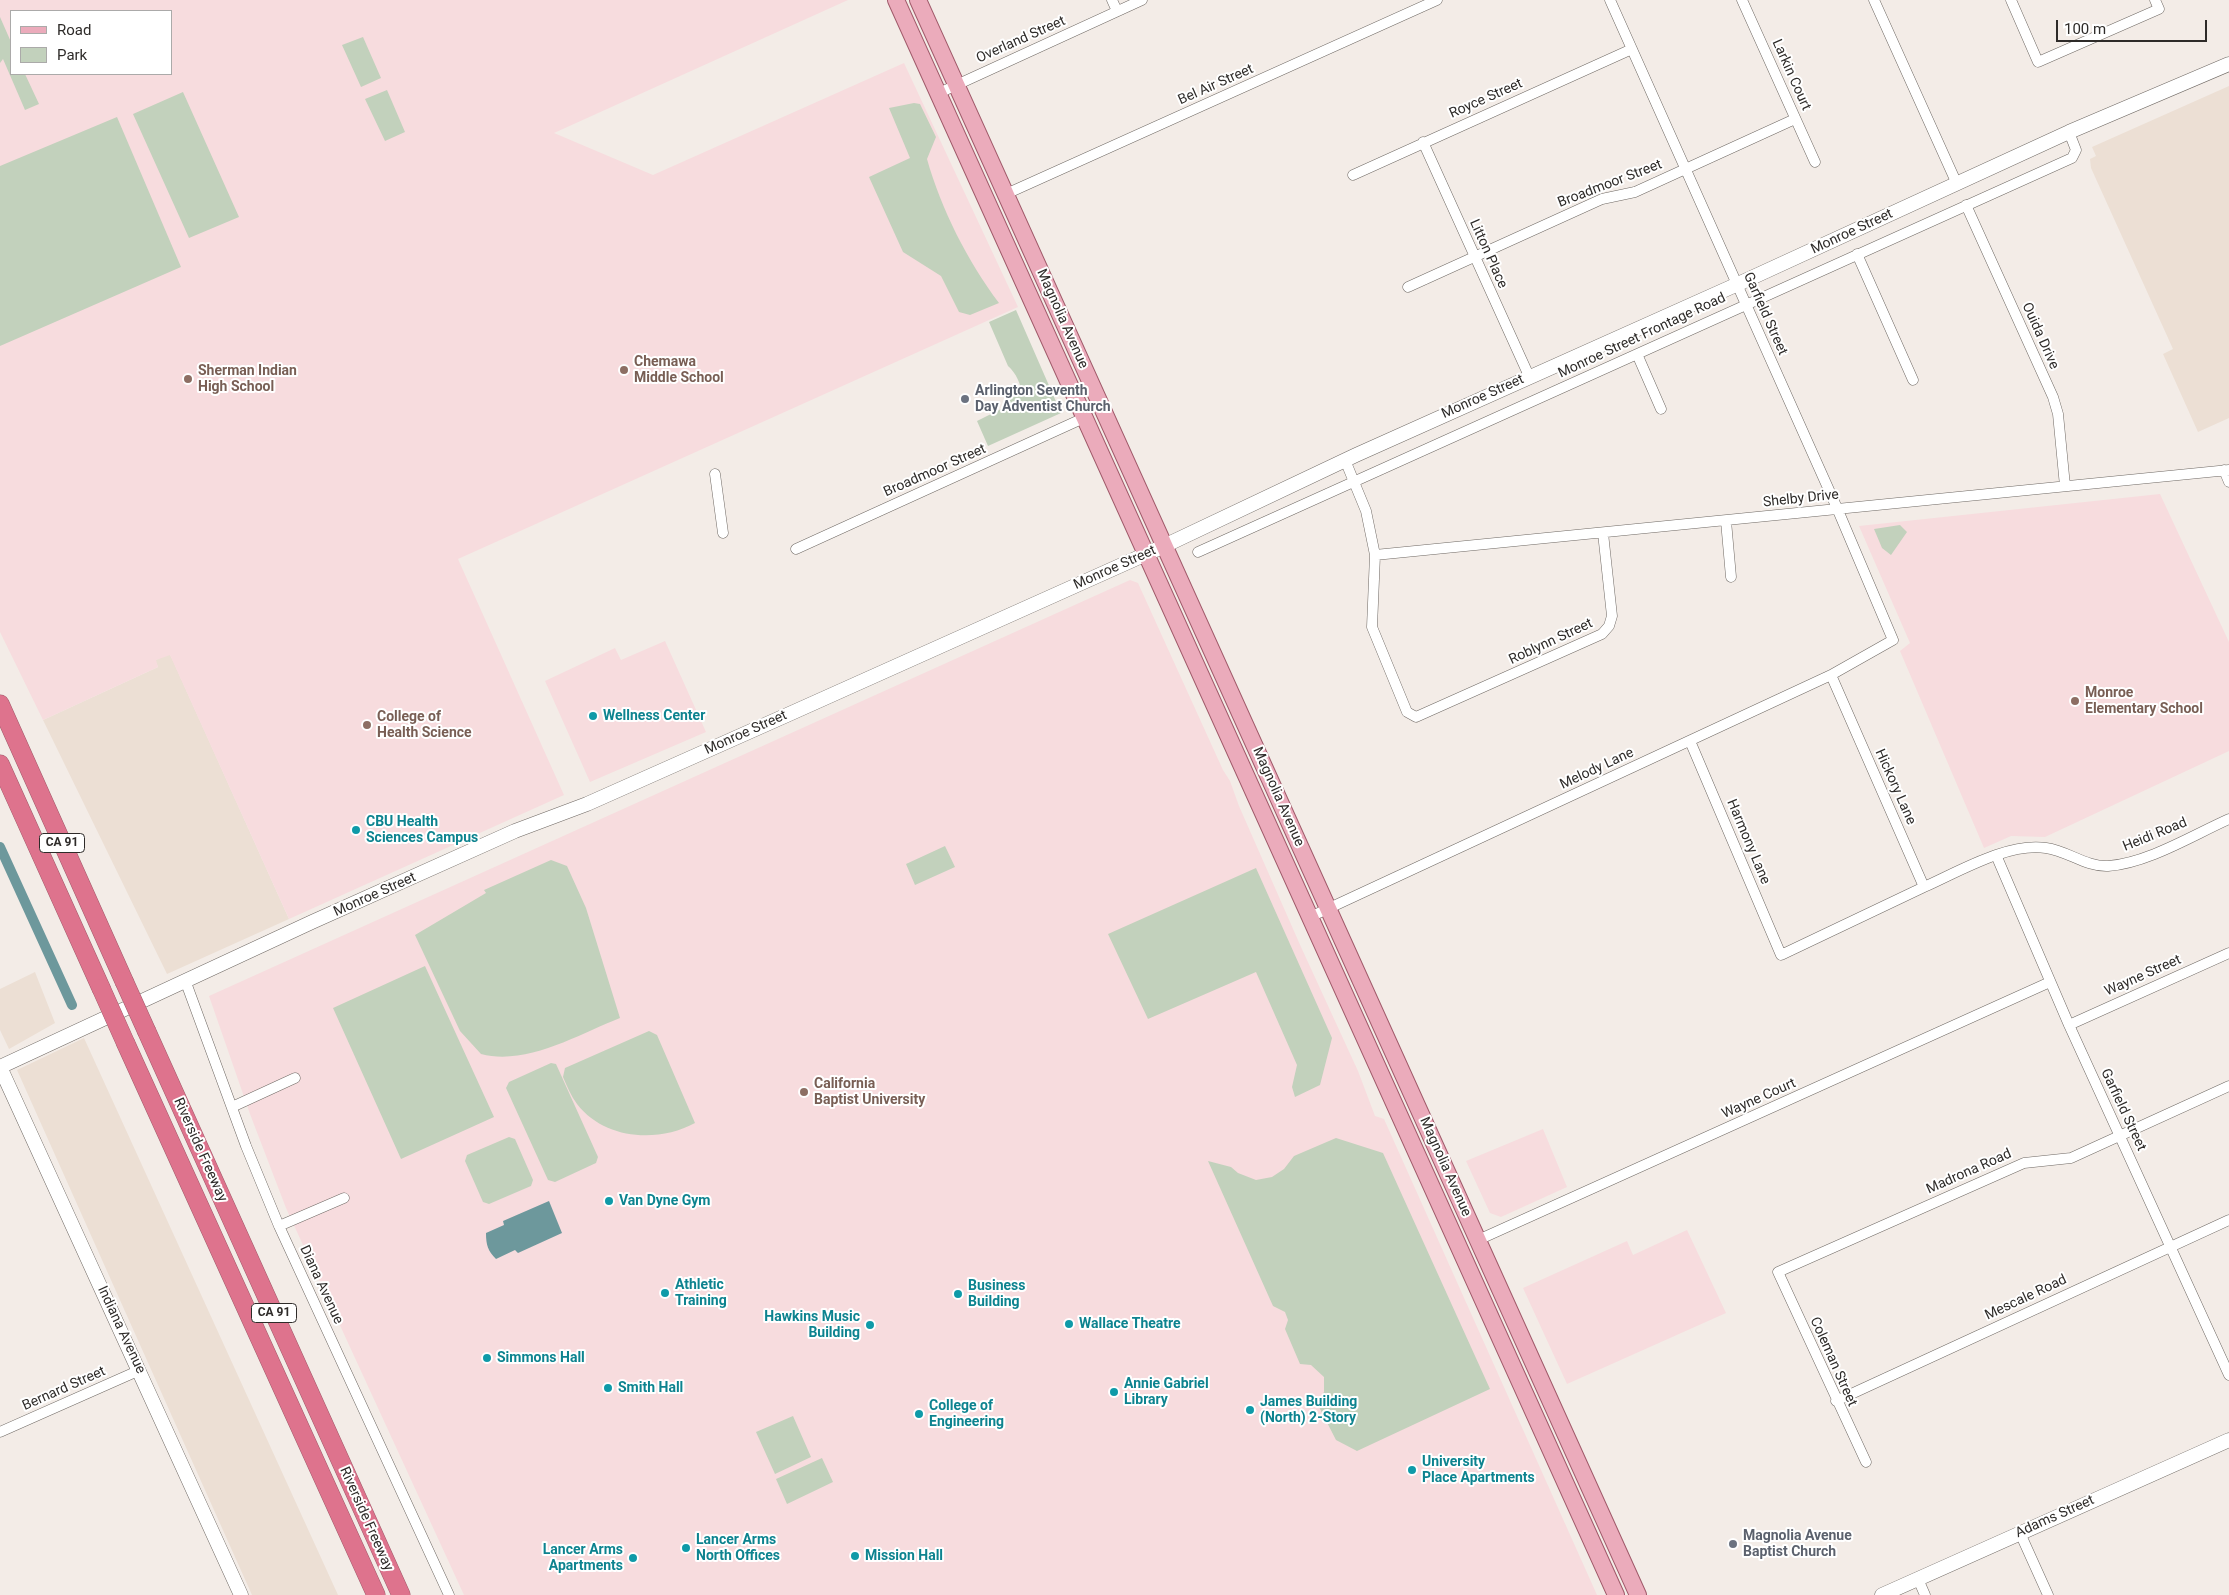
<!DOCTYPE html>
<html>
<head>
<meta charset="utf-8">
<style>
  body { margin:0 }
  #map { position:relative; width:2229px; height:1595px; overflow:hidden; background:#f3ece7; font-family:Roboto,sans-serif }
  canvas { display:block }
  .legend { position:absolute; left:10px; top:10px; width:162px; height:65px; box-sizing:border-box; background:#fff; border:1px solid #abaaa9; margin:0; padding:6px 9px; list-style:none; font-size:15px; color:#2e2b29 }
  .legend li { display:flex; align-items:center; gap:10px; height:25px }
  .legend b { width:25px; border:1px solid #abaaa9 }
  .scale { position:absolute; left:2056px; top:20px; width:151px; height:22px; box-sizing:border-box; border:2px solid #2e2b29; border-top:0; padding-left:6px; font-size:15px; line-height:18px; white-space:nowrap; color:#2e2b29; -webkit-text-stroke:4px #fff; paint-order:stroke }
</style>
</head>
<body>
<div id="map">
<canvas width="2229" height="1595"></canvas>
<ul class="legend">
<li><b style="height:6px;background:#ebabbb"></b>Road</li>
<li><b style="height:14px;background:#c2d1bc"></b>Park</li>
</ul>
<div class="scale">100 m</div>
</div>
<script>
const ctx = document.querySelector('canvas').getContext('2d');
ctx.lineJoin = 'round';
function fillPath(path, color) { ctx.fillStyle = color; ctx.fill(path, 'evenodd'); }
function strokePath(path, color, width, dash) { ctx.strokeStyle = color; ctx.lineWidth = width; ctx.lineCap = dash ? 'butt' : 'round'; ctx.setLineDash(dash || []); ctx.stroke(path); }
function drawText(font, color, halo, rows, align = 'center') {
  ctx.font = font + ' Roboto,sans-serif'; ctx.lineWidth = 4; ctx.setLineDash([]); ctx.textBaseline = 'middle'; ctx.strokeStyle = halo; ctx.fillStyle = color; for (const [text, x, y, turn = 0] of rows) {
    ctx.save(); ctx.translate(x, y); ctx.rotate((+turn || 0) * Math.PI / 180); ctx.textAlign = isNaN(turn) ? turn : align; if (halo) ctx.strokeText(text, 0, 0); ctx.fillText(text, 0, 0); ctx.restore();
  }
}
const built = new Path2D(`
  M2229 86V418L2198 432 2163 354 2173 349 2091 168 2090 159 2096 156 2092 147Z
  M170 654 289 919 167 974 43 720 158 667 155 660Z
  M35 972 55 1023 9 1049 0 1030V989Z
  M84 1038 338 1595H252L17 1070Z`);
const education = new Path2D(`
  M0 0H848L554 133 653 175 904 63 1018 307 458 559 564 795 289 919 170 655 156 660 158 667 43 720 0 632ZM11 11H171V74H11Z
  M2160 494 2229 642V751L2045 837 2011 836 1984 848 1900 651 1910 643 1859 526Z
  M1130 580 1138 583 1223 770 1230 781 1239 806 1301 947 1358 1071 1375 1116 1384 1119 1597 1595H464L286 1208 250 1114 209 996Z
  M665 641 706 732 590 782 545 681 615 648 621 660Z
  M1543 1129 1567 1187 1501 1217 1490 1213 1466 1161Z
  M1687 1230 1726 1313 1567 1384 1523 1288 1627 1241 1633 1255Z`);
const green = new Path2D(`
  M0 17 11 42V74H25L39 104 25 110 3 59 0 63Z
  M363 37 381 78 361 87 342 45Z
  M387 90 405 132 385 141 365 99Z
  M183 92 239 217 189 238 133 114Z
  M914 103 920 104 936 137 927 159C941 209 968 262 999 303L970 315 959 312 941 276 903 252 869 177 910 158 889 108Z
  M117 117 181 267 0 346V166Z
  M1016 310 1061 413 988 446 977 421 1007 406 1005 399 1022 395C1021 384 1016 373 1008 366L989 322Z
  M1900 525 1907 532 1891 555 1882 548 1874 529Z
  M945 846 955 867 915 885 906 864Z
  M551 860 567 866 586 908 620 1018C579 1034 527 1066 481 1054L460 1031 415 935 486 893 484 890Z
  M1256 868 1332 1038 1320 1085 1295 1097 1292 1087 1297 1065 1256 972 1148 1019 1108 934Z
  M425 966 494 1117 401 1159 333 1008Z
  M649 1031 657 1035 695 1123C658 1143 605 1140 577 1104 571 1096 567 1086 563 1077L565 1068Z
  M551 1063 556 1064 598 1157 596 1163 555 1182 548 1180 506 1088 509 1082Z
  M509 1137 515 1139 533 1180 531 1186 489 1204 483 1202 465 1161 467 1155Z
  M1336 1138 1383 1153 1490 1389 1357 1451 1336 1440 1317 1403 1324 1392V1377L1311 1365 1300 1364 1285 1329 1288 1320 1285 1312 1273 1306 1208 1161 1231 1167 1238 1173 1256 1180 1272 1177 1284 1169 1294 1156Z
  M793 1416 811 1457 775 1474 756 1432Z
  M822 1458 833 1482 787 1504 776 1479Z`);
const water = new Path2D(`
  M549 1201 562 1233 518 1253 515 1250 496 1259C488 1251 486 1245 486 1233L504 1225 503 1221Z`);
const canal = new Path2D(`
  M0 847 72 1005`);
const street = new Path2D(`
  M1112 0 1117 11
  M1742 0 1815 162
  M1874 0 1957 184
  M2011 0 2038 62 2159 9 2155 0
  M939 93 1142 0
  M1423 142 1529 376
  M1353 175 1632 49
  M1006 194 1437 0
  M1966 205 2053 397 2058 414 2065 486
  M1857 254 1913 380
  M1408 287 1602 199 1635 192 1795 119
  M1637 354 1661 409
  M1345 460 1366 511 1375 555 1372 627 1407 712 1416 717 1602 634 1609 626 1612 616 1603 533
  M2224 470 2229 482
  M715 474 723 533
  M1726 521 1731 577
  M796 549 1086 417
  M1198 552 2072 158 2076 150 2069 132
  M1375 555 2229 470
  M1831 675 1924 887C1958 872 2008 842 2046 848 2068 851 2086 867 2108 866 2148 863 2193 835 2229 819
  M1690 741 1781 955 1924 887
  M1996 855 2069 1025 2229 1375
  M1310 917 1831 675 1893 640 1837 508 1610 0
  M185 980 246 1146 279 1226 449 1595
  M2069 1025 2229 953
  M232 1107 295 1078
  M279 1226 344 1198
  M1478 1240 2050 982
  M1836 1401 2229 1220
  M0 1432 140 1370
  M1866 1462 1778 1272 2024 1163 2071 1158 2229 1086
  M2020 1533 2048 1595
  M1918 1579 1925 1595`);
const secondary = new Path2D(`
  M0 1067 312 922 515 831 587 804 787 715 1164 546 1356 455 1738 284 2069 132 2229 64
  M0 1067 241 1595
  M1882 1595 2229 1440`);
const primary = new Path2D(`
  M896 0 1616 1595
  M918 0 1638 1595`);
const highway = new Path2D(`
  M0 704 124 981
  M0 764 101 988
  M147 1032 401 1595
  M126 1044 376 1595`);
const highwayBridge = new Path2D(`
  M124 981 147 1032
  M101 988 126 1044`);
const markers = [
  [624,370,5,"#8d6e63"],
  [188,379,5,"#8d6e63"],
  [965,399,5,"#6b7280"],
  [2075,701,5,"#8d6e63"],
  [593,716,5,"#0f9aa8"],
  [367,725,5,"#8d6e63"],
  [356,830,5,"#0f9aa8"],
  [804,1092,5,"#8d6e63"],
  [609,1201,5,"#0f9aa8"],
  [665,1293,5,"#0f9aa8"],
  [958,1294,5,"#0f9aa8"],
  [1069,1324,5,"#0f9aa8"],
  [870,1325,5,"#0f9aa8"],
  [487,1358,5,"#0f9aa8"],
  [608,1388,5,"#0f9aa8"],
  [1114,1392,5,"#0f9aa8"],
  [1250,1410,5,"#0f9aa8"],
  [919,1414,5,"#0f9aa8"],
  [1412,1470,5,"#0f9aa8"],
  [1733,1544,5,"#6b7280"],
  [686,1548,5,"#0f9aa8"],
  [855,1556,5,"#0f9aa8"],
  [633,1558,5,"#0f9aa8"]
];
const shields = [
  [62,843,45],
  [274,1313,45]
];
const shieldNames = [
  ["CA 91",62,843],
  ["CA 91",274,1313]
];
const streetNames = [
  ["Overland Street",1021,40,-24],
  ["Larkin Court",1791,75,66],
  ["Bel Air Street",1216,85,-24],
  ["Royce Street",1486,99,-24],
  ["Broadmoor Street",1610,184,-21],
  ["Monroe Street",1852,232,-25],
  ["Litton Place",1488,254,66],
  ["Garfield Street",1765,314,66],
  ["Magnolia Avenue",1062,319,66],
  ["Monroe Street Frontage Road",1642,336,-25],
  ["Ouida Drive",2040,336,66],
  ["Monroe Street",1483,397,-24],
  ["Broadmoor Street",935,471,-24],
  ["Shelby Drive",1801,499,-6],
  ["Monroe Street",1115,568,-24],
  ["Roblynn Street",1551,642,-25],
  ["Monroe Street",746,733,-24],
  ["Melody Lane",1597,769,-25],
  ["Hickory Lane",1895,787,66],
  ["Magnolia Avenue",1278,797,66],
  ["Heidi Road",2155,835,-22],
  ["Harmony Lane",1748,842,67],
  ["Monroe Street",375,895,-24],
  ["Wayne Street",2143,976,-24],
  ["Wayne Court",1759,1099,-24],
  ["Garfield Street",2123,1110,65],
  ["Riverside Freeway",200,1150,66],
  ["Magnolia Avenue",1445,1167,66],
  ["Madrona Road",1969,1172,-24],
  ["Diana Avenue",321,1285,65],
  ["Mescale Road",2026,1298,-25],
  ["Indiana Avenue",121,1330,65],
  ["Coleman Street",1833,1362,66],
  ["Bernard Street",64,1389,-24],
  ["Adams Street",2055,1517,-24],
  ["Riverside Freeway",366,1519,66]
];
const educationNames = [
  ["Chemawa",634,362],
  ["Middle School",634,378],
  ["Sherman Indian",198,371],
  ["High School",198,387],
  ["Monroe",2085,693],
  ["Elementary School",2085,709],
  ["College of",377,717],
  ["Health Science",377,733],
  ["California",814,1084],
  ["Baptist University",814,1100]
];
const worshipNames = [
  ["Arlington Seventh",975,391],
  ["Day Adventist Church",975,407],
  ["Magnolia Avenue",1743,1536],
  ["Baptist Church",1743,1552]
];
const cultureNames = [
  ["Wellness Center",603,716],
  ["CBU Health",366,822],
  ["Sciences Campus",366,838],
  ["Van Dyne Gym",619,1201],
  ["Athletic",675,1285],
  ["Training",675,1301],
  ["Business",968,1286],
  ["Building",968,1302],
  ["Hawkins Music",860,1317,"right"],
  ["Building",860,1333,"right"],
  ["Wallace Theatre",1079,1324],
  ["Simmons Hall",497,1358],
  ["Annie Gabriel",1124,1384],
  ["Library",1124,1400],
  ["Smith Hall",618,1388],
  ["James Building",1260,1402],
  ["(North) 2-Story",1260,1418],
  ["College of",929,1406],
  ["Engineering",929,1422],
  ["University",1422,1462],
  ["Place Apartments",1422,1478],
  ["Lancer Arms",696,1540],
  ["North Offices",696,1556],
  ["Lancer Arms",623,1550,"right"],
  ["Apartments",623,1566,"right"],
  ["Mission Hall",865,1556]
];
fillPath(built, '#ecdfd4');
fillPath(education, '#f7dcde');
fillPath(green, '#c2d1bc');
fillPath(water, '#6d989c');
strokePath(canal, '#6d989c', 10);
strokePath(street, '#6e6863', 11);
strokePath(secondary, '#6e6863', 15);
strokePath(primary, '#a05a6a', 18);
strokePath(highway, '#a05a6a', 19);
strokePath(street, '#fff', 10);
strokePath(secondary, '#fff', 14);
strokePath(primary, '#ebabbb', 16);
strokePath(highway, '#de738d', 18);
strokePath(highwayBridge, '#a05a6a', 19, []);
strokePath(highwayBridge, '#de738d', 18);
for (const [x, y, r, color] of markers) { const dot = new Path2D(); dot.arc(x, y, r, 0, 2 * Math.PI); ctx.fillStyle = color; ctx.fill(dot); strokePath(dot, '#fff', 2); }
for (const [x, y, w] of shields) { const box = new Path2D(); box.roundRect(x - w / 2, y - 9.5, w, 19, 4); ctx.fillStyle = '#fff'; ctx.fill(box); strokePath(box, '#2e2b29', 1); }
drawText('bold 12px', '#2e2b29', null, shieldNames);
drawText('14px', '#2e2b29', '#fff', streetNames);
drawText('bold 14px', '#785e54', '#fff', educationNames, 'left');
drawText('bold 14px', '#5b616d', '#fff', worshipNames, 'left');
drawText('bold 14px', '#0d838f', '#fff', cultureNames, 'left');
</script>
</body>
</html>
